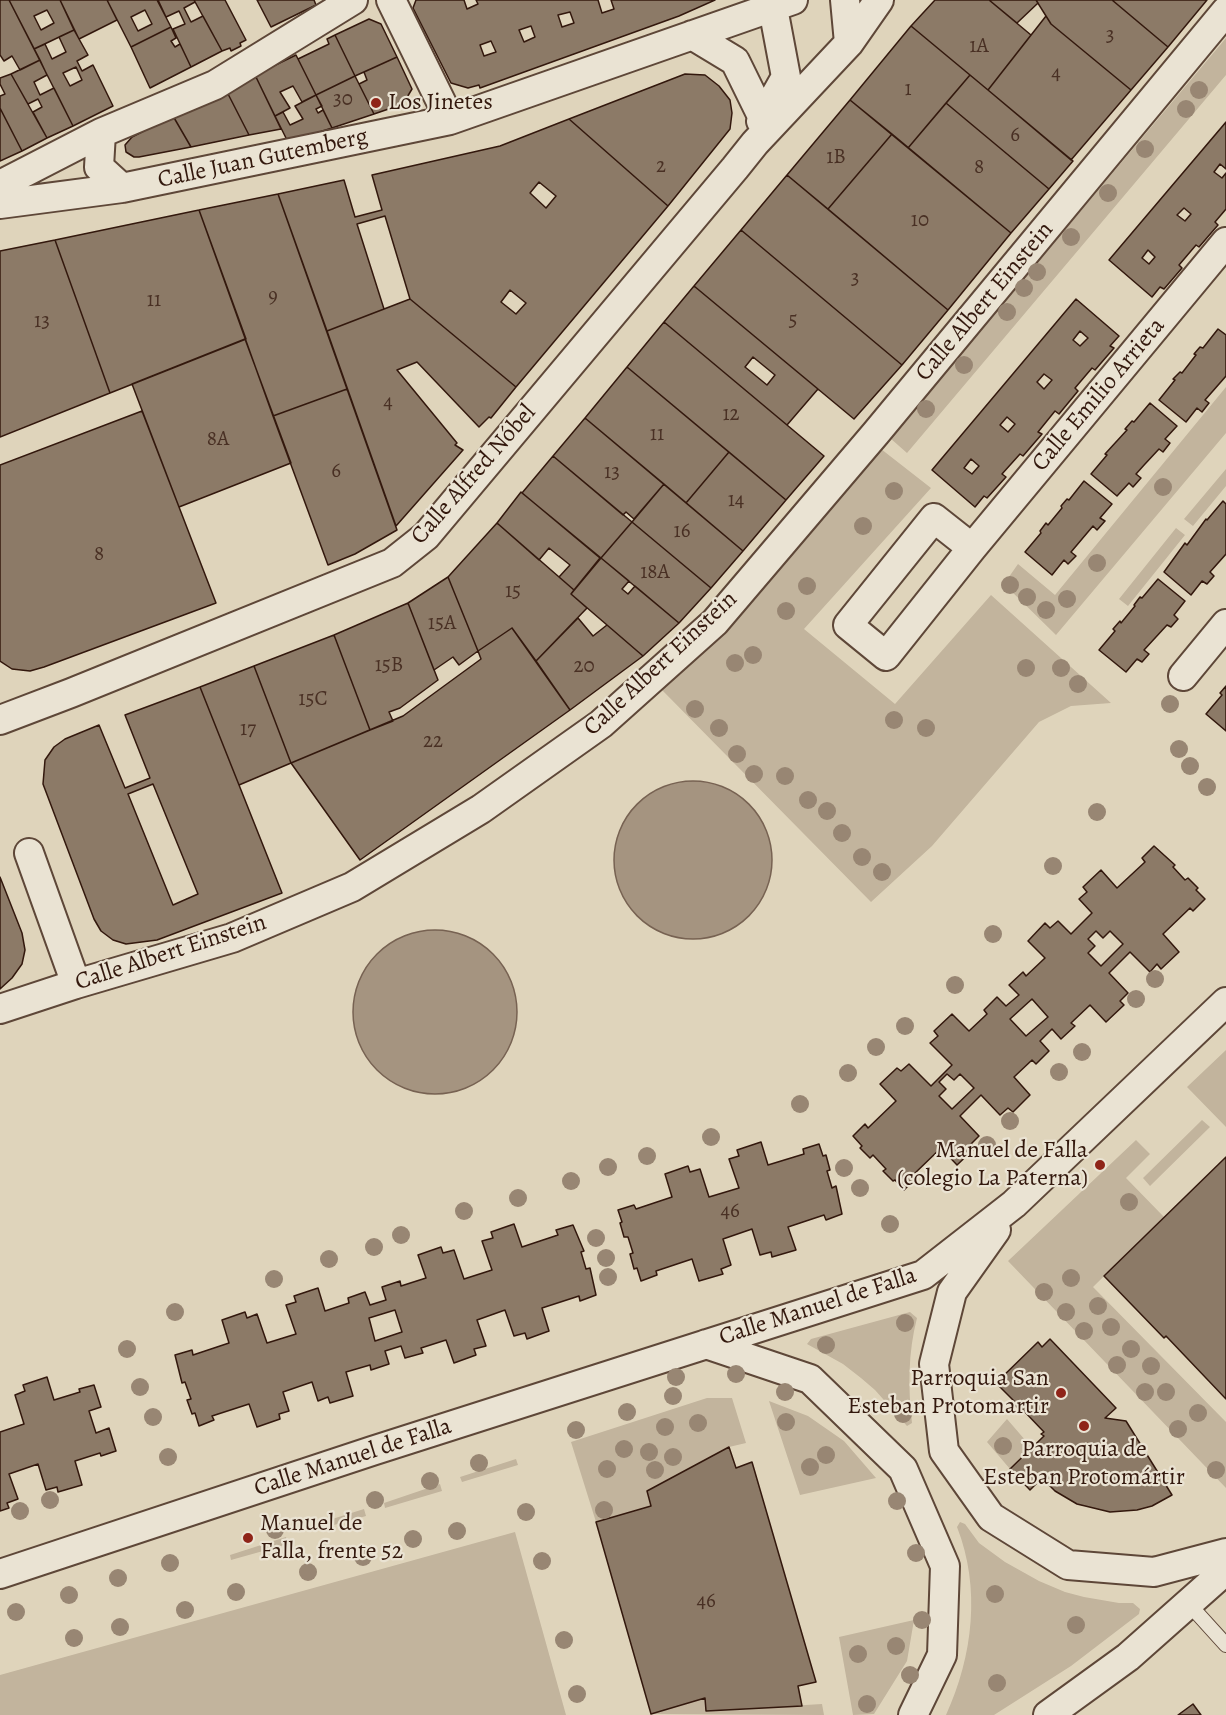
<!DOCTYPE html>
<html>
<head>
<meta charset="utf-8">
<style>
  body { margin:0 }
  canvas { display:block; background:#dfd4bb }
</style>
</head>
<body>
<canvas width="1226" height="1715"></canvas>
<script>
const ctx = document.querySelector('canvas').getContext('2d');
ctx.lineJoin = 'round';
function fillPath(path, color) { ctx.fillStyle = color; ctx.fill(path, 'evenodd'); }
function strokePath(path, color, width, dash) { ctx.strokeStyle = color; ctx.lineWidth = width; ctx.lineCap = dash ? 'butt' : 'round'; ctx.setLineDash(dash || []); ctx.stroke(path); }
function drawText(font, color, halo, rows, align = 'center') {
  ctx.font = font + ' Alegreya,serif'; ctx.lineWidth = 4.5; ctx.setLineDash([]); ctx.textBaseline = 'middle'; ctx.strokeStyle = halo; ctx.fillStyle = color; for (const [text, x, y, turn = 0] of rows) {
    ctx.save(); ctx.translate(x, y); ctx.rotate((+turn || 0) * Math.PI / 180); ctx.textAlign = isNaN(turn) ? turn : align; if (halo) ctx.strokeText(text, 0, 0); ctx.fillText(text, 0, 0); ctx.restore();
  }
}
const green = new Path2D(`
  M1226 38V75L907 453 890 438Z
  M1226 387V433L1056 635 1004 584 1018 564 1055 595Z
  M881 449 931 488 804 629 895 704 991 595 1111 703 1071 706 1039 722 932 846 871 902 662 690 737 615Z
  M1226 469V486L1193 526 1184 519Z
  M1176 528 1185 535 1128 606 1119 599Z
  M1226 1050V1127L1187 1087Z
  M1202 1120 1210 1127 1150 1186 1143 1178Z
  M1136 1140 1150 1154 1126 1178 1164 1217 1093 1287 1226 1422V1488L1008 1261Z
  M910 1312 917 1318C908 1353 908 1387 912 1423L907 1426 875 1390 861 1378 843 1364 807 1344 811 1339Z
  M707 1398H732L746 1443 729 1447 647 1491 651 1506 596 1522 571 1442Z
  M769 1401 808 1416 844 1441 876 1478 800 1495Z
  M1007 1419 1032 1448 1010 1469 987 1442Z
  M516 1459 518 1465 462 1482 460 1477Z
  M440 1484 442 1491 385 1508 384 1503Z
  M364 1509 366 1516 309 1532 307 1527Z
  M960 1522 965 1524 979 1543 1005 1562 1039 1581 1065 1592 1084 1597 1119 1603H1133L1140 1609 1139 1614 1071 1666 994 1715H946C973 1656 981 1588 957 1527Z
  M515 1532 566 1715H0V1675Z
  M286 1537 288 1544 231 1560 230 1555Z
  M914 1620 907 1661 874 1714 853 1715 839 1637Z
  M705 1698 706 1711 822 1704 824 1715 651 1714Z`);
const water = new Path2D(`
  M614 860a79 79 0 1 1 158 0a79 79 0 1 1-158 0Z
  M353 1012a82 82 0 1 1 164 0a82 82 0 1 1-164 0Z`);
const building = new Path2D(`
  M0 0H9L40 60 20 70 12 56 4 61 0 55Z
  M9 0H60L74 30 34 49ZM47 10 54 23 41 30 34 16Z
  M60 0H107L117 20 79 39Z
  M107 0H157L171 27 131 47ZM145 10 152 24 138 31 131 17Z
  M158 0H194L195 2 184 8 191 22 203 16 222 51 191 67 173 29 185 24 179 11 166 17Z
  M194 0H225L246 40 240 43 241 46 231 51 230 48 222 51Z
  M257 0H314L316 5 271 27Z
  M416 0H464L467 9 478 4 476 0H598L602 13 614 9 611 0H715L679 16 480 88 479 85 468 88 451 83 413 8ZM570 12 574 23 562 27 558 15ZM531 26 535 37 524 42 519 30ZM491 41 496 52 484 56 480 45Z
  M935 0H989L1031 35 988 90 911 26Z
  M989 0H1036L1038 3 1017 23Z
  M1036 0H1112L1168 47 1131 90 1051 24Z
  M1112 0H1207L1168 47Z
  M1046 16 1051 24 1131 90 1071 160 988 90Z
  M369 19 381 24 397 57 355 76 335 35Z
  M911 26 970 75 908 148 850 100Z
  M171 27 176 38 171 41 175 47 180 44 191 67 150 88 131 47Z
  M74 30 88 55 77 61 82 71 93 65 113 106 73 126 34 49 45 44 52 59 66 52 59 37ZM76 67 82 80 70 86 63 73Z
  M335 35 355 76 316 95 298 59 329 44 327 39Z
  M296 55 316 95 302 102 293 86 280 92 290 108 275 116 255 75Z
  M397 57 412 89 403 104 374 114 359 84 367 80 364 72Z
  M40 60 47 75 34 82 40 95 54 88 73 126 47 138 33 112 42 107 38 99 28 104 11 74Z
  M11 74 47 138 22 151 0 108V96L5 94 0 84V78Z
  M685 74 705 75 719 86 730 100 732 113 730 129 668 206 569 119Z
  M255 75 281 129 249 135 226 90Z
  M970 75 1073 161 1049 189 946 103Z
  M355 76 374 114 332 128 316 95Z
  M226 90 249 135 191 147 173 116Z
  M316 95 322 106 316 109 318 113 323 110 332 128 288 142 275 116 283 112 290 125 303 119 295 106Z
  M850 100 892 134 828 209 787 175Z
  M946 103 1049 189 1011 233 908 148Z
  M0 108 22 151 0 161Z
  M173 116 191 147 139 157H134L126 152 125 145 132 137Z
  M569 119 668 206 516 387 410 299 385 216 357 224 384 309 327 331 278 194 344 180 355 217 382 210 372 175 500 146ZM539 182 556 196 546 208 530 193ZM510 290 526 303 516 314 501 302Z
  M1226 122V169L1220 164 1214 172 1222 178 1226 173V209L1215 222 1218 225 1199 247 1196 245 1179 265 1182 268 1164 289 1160 287 1152 297 1109 260ZM1184 208 1191 214 1185 221 1177 215ZM1148 250 1155 257 1149 264 1142 258Z
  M892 134 1011 233 948 310 828 209Z
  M787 175 948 310 902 365 741 230Z
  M278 194 347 389 273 416 199 210Z
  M199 210 246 339 110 393 55 240Z
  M741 230 902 365 854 419 694 286Z
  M55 240 110 393 0 437V251Z
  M694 286 818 389 787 425 664 322ZM753 357 775 375 767 385 745 367Z
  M410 299 516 387 491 418 489 417 479 427 417 362 397 370 457 443 455 445 463 450 396 526 327 331Z
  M1076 299 1119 336 1110 346 1114 348 1095 370 1092 368 1075 388 1078 391 1059 414 1055 411 1038 432 1042 434 1023 456 1020 454 1002 474 1006 477 987 498 984 496 975 507 932 470ZM1080 331 1088 338 1080 346 1073 340ZM1044 374 1052 380 1044 389 1037 382ZM1007 417 1015 424 1008 432 1000 425ZM971 459 979 466 972 474 964 468Z
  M664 322 824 456 786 500 627 367Z
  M1218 329 1226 335V376L1205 400 1209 403 1202 412 1197 408 1186 422 1159 400 1175 380 1173 379 1180 372 1182 373 1196 355 1194 354 1200 347 1203 348Z
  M245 339 291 463 179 507 132 384Z
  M627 367 729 452 686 503 585 418Z
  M347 389 397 530 355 554 328 565 273 416Z
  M1150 403 1177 426 1165 439 1170 443 1163 452 1159 449 1145 464 1136 474 1141 478 1133 487 1129 483 1117 496 1091 474 1107 455 1105 454 1127 430 1125 429 1132 421 1134 422Z
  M142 411 216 603 44 667 30 671 12 669 0 661V465Z
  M585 418 664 484 634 519 626 512 623 515 553 456Z
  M729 452 786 500 743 551 686 503Z
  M553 456 632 522 601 558 522 493Z
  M1084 481 1112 504 1100 518 1105 521 1097 530 1093 526 1071 552 1076 556 1068 564 1064 560 1052 575 1025 552 1041 533 1040 531 1046 523 1048 525 1062 508 1061 506 1067 499 1069 500Z
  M664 484 743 551 711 588 632 522Z
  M521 492 600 558 574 590 559 577 570 565 549 548 539 560 497 523Z
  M1223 501 1226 504V554L1210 572 1214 576 1207 584 1202 581 1191 595 1164 572 1185 543 1187 545 1206 519 1207 520Z
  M632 522 711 588 679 623 601 558Z
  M497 523 574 590 571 594 587 608 536 661 512 628 478 651 448 577Z
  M601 558 629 581 622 589 628 594 635 586 679 623 643 656 571 594Z
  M448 577 478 651 459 665 453 657 434 670 408 603Z
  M1158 579 1185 601 1174 615 1178 619 1171 627 1167 625 1144 650 1149 654 1142 662 1137 659 1126 672 1099 650 1115 631 1113 629 1120 621 1121 623 1135 606 1134 605 1140 597 1142 598Z
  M408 603 438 680 400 708 389 712 393 721 370 730 334 635Z
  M578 618 593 636 607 625 643 656 570 710 536 661Z
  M512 628 570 710 360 860 291 763 403 716 481 659 478 651Z
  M334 635 370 730 291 763 254 666Z
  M254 666 291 763 239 785 200 687Z
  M1226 686V731L1206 714 1222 695 1220 693Z
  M200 687 282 893 157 940 126 944 113 940 101 931 94 919 43 784 45 760 54 747 65 739 99 725 125 788 150 778 125 715ZM153 784 198 894 173 905 128 794Z
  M1154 846 1175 865 1173 867 1185 880 1188 878 1198 888 1196 890 1205 899 1193 911 1190 908 1163 934 1179 952 1161 969 1157 964 1150 972 1130 952 1109 973 1128 993 1120 1001 1124 1005 1106 1022 1090 1005 1071 1023 1075 1026 1061 1039 1052 1029 1040 1041 1049 1051 1036 1064 1032 1060 1014 1077 1030 1095 1013 1112 1008 1108 1000 1115 981 1095 960 1116 979 1136 971 1144 975 1148 957 1165 941 1148 913 1175 916 1178 904 1190 895 1180 893 1181 883 1171 886 1169 873 1155 870 1158 860 1148 862 1146 853 1136 865 1124 868 1128 896 1101 880 1084 897 1068 901 1071 909 1064 931 1086 952 1065 930 1043 938 1036 934 1031 952 1014 969 1031 987 1014 984 1010 997 997 1006 1006 1019 995 1009 985 1023 972 1026 976 1045 958 1028 941 1045 923 1050 928 1058 921 1071 934 1092 913 1079 899 1087 892 1083 887 1101 870 1117 888 1145 862 1142 858ZM1096 931 1103 938 1110 931 1123 944 1101 966 1088 953 1095 946 1088 939ZM1032 999 1048 1017 1026 1036 1010 1019ZM947 1074 954 1080 960 1074 974 1088 952 1109 939 1096 946 1089 939 1082Z
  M0 877 22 933 25 950 22 964 12 978 0 989Z
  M761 1142 768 1165 804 1154 803 1149 819 1144 823 1156 826 1155 830 1170 827 1171 832 1188 836 1186 842 1214 826 1220 824 1215 788 1227 796 1250 772 1257 771 1252 760 1255 752 1229 723 1239 731 1265 721 1269 723 1274 699 1281 692 1259 656 1271 657 1275 641 1281 637 1268 634 1269 630 1254 633 1253 628 1237H624L620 1223 622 1222 618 1210 634 1205 636 1209 672 1197 665 1174 688 1166 690 1172 700 1169 709 1197 739 1188 729 1159 739 1156 737 1150Z
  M1226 1157V1399L1166 1336 1164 1338 1104 1276Z
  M514 1224 522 1247 558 1235 556 1230 573 1225 584 1251 581 1252 586 1269 590 1268 596 1295 580 1301 579 1296 542 1308 549 1331 527 1339 525 1333 514 1336 505 1310 477 1320 486 1346 474 1349 476 1355 454 1363 446 1340 421 1348 423 1353 405 1358 401 1346 385 1351 389 1364 371 1370 370 1365 346 1372 353 1396 330 1403 328 1397 318 1401 312 1382 283 1392 289 1411 279 1414 280 1419 257 1427 249 1404 212 1416 214 1420 199 1426 195 1413 192 1414 187 1400 191 1399 185 1382 182 1383 175 1355 192 1350 193 1355 229 1343 222 1320 245 1312 247 1318 257 1314 267 1343 296 1334 286 1305 296 1302 294 1296 318 1288 325 1311 349 1303 348 1298 365 1292 370 1305 386 1300 382 1287 400 1281 401 1286 426 1278 418 1255 441 1247 443 1253 454 1250 464 1279 492 1270 482 1241 493 1238 491 1232ZM395 1310 402 1332 375 1341 369 1318Z
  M1050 1339 1116 1408 1105 1418 1126 1421 1172 1495 1152 1506 1137 1510 1110 1512 1077 1504 1055 1491 1042 1478 1030 1490 1010 1469 1044 1436 1041 1434 1044 1432 1022 1409 1020 1410 1015 1405 1017 1404 996 1383 1038 1342 1042 1347Z
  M47 1377 54 1400 80 1392 79 1389 94 1385 101 1407 89 1411 96 1433 109 1428 116 1451 101 1456 100 1453 75 1461 82 1485 58 1492 57 1487 46 1490 38 1464 9 1474 18 1499 7 1503 9 1508 0 1511V1432L24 1424 15 1395 25 1391 23 1385Z
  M729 1447 736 1468 752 1462 816 1682 798 1686 802 1706 706 1711 705 1698 651 1714 596 1522 651 1506 647 1491Z
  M1193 1704 1201 1715H1178Z`);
const service = new Path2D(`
  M1188 1603 1226 1645`);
const minor = new Path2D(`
  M391 0 450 120
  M845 0 849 43
  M692 35 735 61 762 116
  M761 121 786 77 773 8
  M101 133 99 167 122 188
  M0 185 101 133 215 85 353 0
  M0 204 122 188 450 120 793 0
  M972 548 934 518 848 625 886 656 972 548 1226 242
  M1183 676 1226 624
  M0 720 71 693 392 563 426 536 735 168 755 143 849 43 879 0
  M29 853 76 984
  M0 1009 76 984 232 938 352 887 481 809 601 724 715 622 876 433 1226 11
  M996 1230 952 1292 934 1364 944 1451 991 1517 1068 1565 1154 1572 1226 1553
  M706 1344 810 1379 903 1469 945 1566 942 1655 913 1715
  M0 1574 372 1451 923 1275 1014 1204 1226 1002
  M1048 1715 1128 1657 1226 1570`);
const trees = [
  [1199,90],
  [1186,109],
  [1145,149],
  [1108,193],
  [1071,237],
  [1037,272],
  [1024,288],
  [1007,312],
  [964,365],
  [926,409],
  [1163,487],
  [894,491],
  [863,526],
  [1097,563],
  [1010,585],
  [807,586],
  [1027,597],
  [1067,599],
  [1046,610],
  [786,611],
  [753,655],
  [735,663],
  [1026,668],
  [1061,668],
  [1078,684],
  [1170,704],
  [695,709],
  [894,720],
  [719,728],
  [926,728],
  [1179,749],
  [737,754],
  [1190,766],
  [754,774],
  [785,776],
  [1207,787],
  [808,800],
  [827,811],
  [1097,812],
  [842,833],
  [862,857],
  [1053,866],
  [882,872],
  [993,934],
  [1155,979],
  [955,985],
  [1136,999],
  [905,1026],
  [876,1047],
  [1082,1052],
  [1059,1072],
  [848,1073],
  [800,1104],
  [1010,1121],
  [711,1137],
  [987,1145],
  [647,1156],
  [608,1167],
  [844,1168],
  [571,1181],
  [860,1188],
  [518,1198],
  [1129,1202],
  [464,1211],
  [890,1224],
  [401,1235],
  [596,1238],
  [374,1247],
  [606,1258],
  [329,1259],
  [608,1277],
  [1071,1278],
  [274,1279],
  [1044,1292],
  [1098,1306],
  [175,1312],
  [1066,1312],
  [905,1323],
  [1111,1327],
  [1084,1331],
  [826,1345],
  [127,1349],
  [1131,1349],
  [1117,1365],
  [1151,1366],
  [736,1374],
  [676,1377],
  [140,1387],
  [785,1392],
  [1145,1392],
  [1166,1392],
  [673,1396],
  [627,1412],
  [1198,1413],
  [903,1414],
  [153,1417],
  [786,1422],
  [698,1423],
  [665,1427],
  [1178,1429],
  [576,1430],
  [1003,1446],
  [624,1449],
  [649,1452],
  [826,1455],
  [168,1457],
  [673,1457],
  [479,1463],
  [810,1467],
  [607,1469],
  [655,1470],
  [1216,1470],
  [430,1481],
  [50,1500],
  [375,1500],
  [897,1501],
  [604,1510],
  [20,1511],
  [526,1512],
  [275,1530],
  [457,1531],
  [413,1539],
  [916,1553],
  [363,1557],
  [542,1561],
  [170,1563],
  [308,1572],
  [118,1578],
  [236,1592],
  [995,1594],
  [69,1595],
  [185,1610],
  [16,1612],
  [922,1620],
  [1076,1625],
  [120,1627],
  [74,1638],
  [564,1640],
  [896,1646],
  [858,1654],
  [910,1675],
  [997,1683],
  [577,1694],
  [867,1704]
];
const markers = [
  [376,103,6,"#8f2418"],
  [1100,1165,6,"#8f2418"],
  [1061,1393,6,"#8f2418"],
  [1084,1426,6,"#8f2418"],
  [248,1538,6,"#8f2418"]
];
const numberNames = [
  ["3",1110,36],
  ["1A",979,47],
  ["4",1056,74],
  ["1",908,90],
  ["30",343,100],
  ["6",1015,136],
  ["1B",836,158],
  ["2",661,167],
  ["8",979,168],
  ["10",920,221],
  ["3",855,279],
  ["9",273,297],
  ["11",154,301],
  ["5",793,321],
  ["13",42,322],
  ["4",388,403],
  ["12",731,415],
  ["11",657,435],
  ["8A",218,440],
  ["6",336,472],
  ["13",612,473],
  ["14",736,501],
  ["16",682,532],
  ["8",99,555],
  ["18A",655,573],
  ["15",513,592],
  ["15A",442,624],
  ["15B",389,666],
  ["20",584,667],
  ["15C",313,700],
  ["17",248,730],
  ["22",433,742],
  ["46",730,1212],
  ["46",706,1602]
];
const poiNames = [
  ["Los Jinetes",388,103],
  ["Manuel de Falla",1088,1151,"right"],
  ["(colegio La Paterna)",1088,1179,"right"],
  ["Parroquia San",1049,1379,"right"],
  ["Esteban Protomartir",1049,1407,"right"],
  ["Parroquia de",1084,1450,"center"],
  ["Esteban Protomártir",1084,1478,"center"],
  ["Manuel de",260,1524],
  ["Falla, frente 52",260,1552]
];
const streetNames = [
  ["Calle Juan Gutemberg",263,159,-12],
  ["Calle Albert Einstein",985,302,-50],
  ["Calle Emilio Arrieta",1099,395,-50],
  ["Calle Alfred Nóbel",474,475,-49],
  ["Calle Albert Einstein",661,664,-43],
  ["Calle Albert Einstein",171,953,-18],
  ["Calle Manuel de Falla",818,1307,-18],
  ["Calle Manuel de Falla",353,1458,-18]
];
fillPath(green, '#c2b49d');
fillPath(water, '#a59480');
strokePath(water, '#776252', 1.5);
fillPath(building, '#8c7a67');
strokePath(building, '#33180d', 1.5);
strokePath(service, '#5e4738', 16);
strokePath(minor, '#5e4738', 32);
strokePath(service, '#eae3d3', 14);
strokePath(minor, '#eae3d3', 28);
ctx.fillStyle = '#988673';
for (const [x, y] of trees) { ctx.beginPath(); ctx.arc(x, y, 9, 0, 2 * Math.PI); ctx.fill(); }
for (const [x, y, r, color] of markers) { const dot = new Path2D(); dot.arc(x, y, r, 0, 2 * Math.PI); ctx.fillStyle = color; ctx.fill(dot); strokePath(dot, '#eae3d3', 2); }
drawText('21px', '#493024', null, numberNames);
drawText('24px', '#33180d', '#eae3d3', poiNames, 'left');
drawText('24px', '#33180d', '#eae3d3', streetNames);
</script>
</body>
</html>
